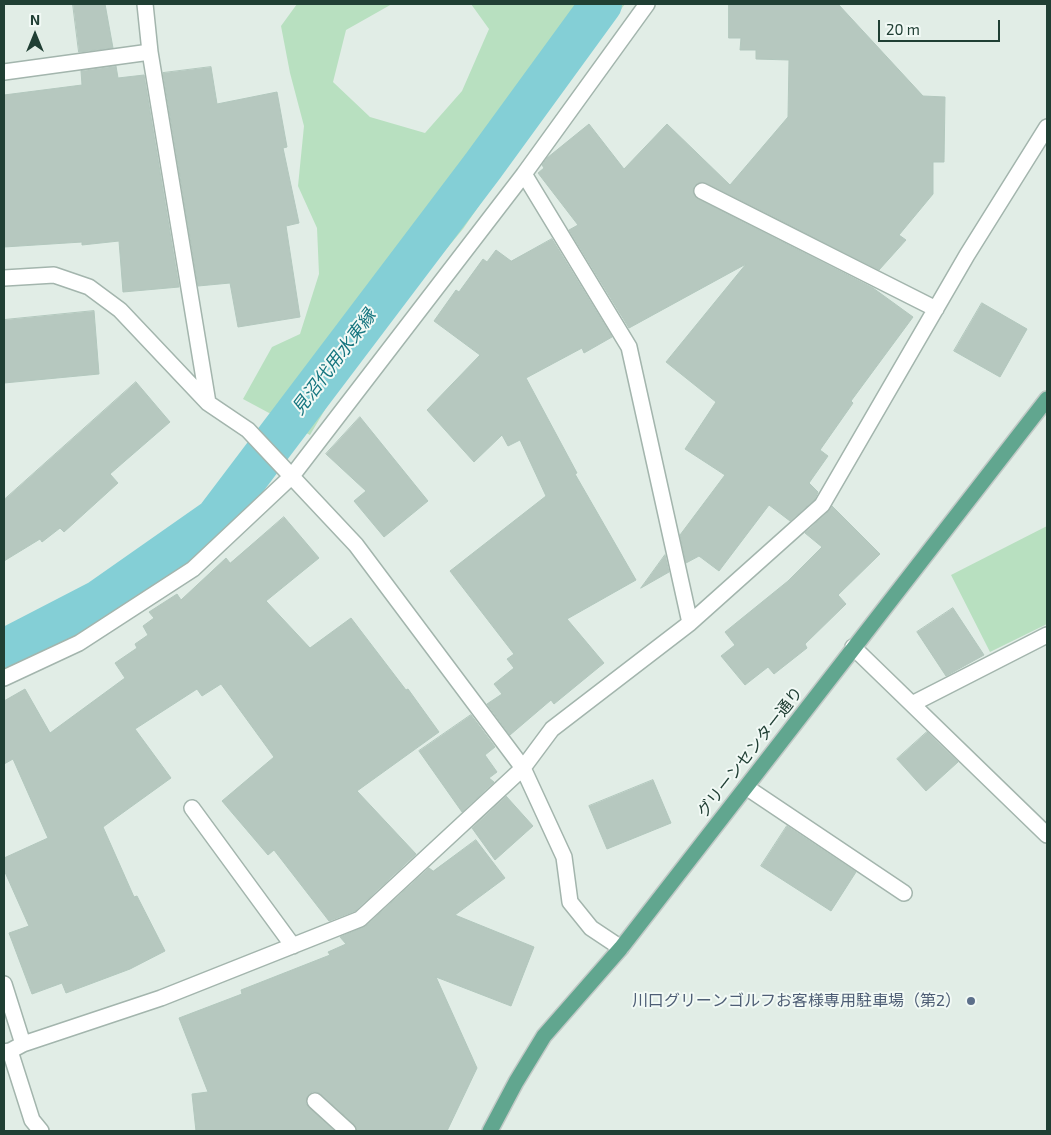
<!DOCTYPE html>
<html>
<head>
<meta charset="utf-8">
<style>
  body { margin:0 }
  #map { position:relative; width:1051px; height:1135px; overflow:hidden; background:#e1ede6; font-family:"Exo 2",sans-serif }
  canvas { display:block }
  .frame { position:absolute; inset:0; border:5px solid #203f34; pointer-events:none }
  .north { position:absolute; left:10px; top:10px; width:50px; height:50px; -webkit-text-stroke:4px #f1f9f5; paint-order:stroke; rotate:0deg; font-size:14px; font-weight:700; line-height:20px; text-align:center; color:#203f34 }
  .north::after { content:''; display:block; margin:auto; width:18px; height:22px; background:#203f34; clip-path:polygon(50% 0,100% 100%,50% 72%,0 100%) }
  .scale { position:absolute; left:878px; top:20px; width:122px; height:22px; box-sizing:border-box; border:2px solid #203f34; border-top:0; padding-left:6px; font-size:15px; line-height:18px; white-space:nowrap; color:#203f34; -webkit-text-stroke:4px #f1f9f5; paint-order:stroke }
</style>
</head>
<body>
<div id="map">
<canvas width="1051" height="1135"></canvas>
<div class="frame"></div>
<div class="north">N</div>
<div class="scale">20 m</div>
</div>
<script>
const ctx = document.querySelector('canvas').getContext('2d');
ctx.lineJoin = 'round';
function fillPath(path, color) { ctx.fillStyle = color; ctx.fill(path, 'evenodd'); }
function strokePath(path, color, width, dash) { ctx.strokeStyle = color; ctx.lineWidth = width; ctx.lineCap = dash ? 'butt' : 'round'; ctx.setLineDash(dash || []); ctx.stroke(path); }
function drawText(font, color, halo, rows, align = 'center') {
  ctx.font = font + ' "Exo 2","Noto Sans JP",sans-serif'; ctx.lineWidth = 4; ctx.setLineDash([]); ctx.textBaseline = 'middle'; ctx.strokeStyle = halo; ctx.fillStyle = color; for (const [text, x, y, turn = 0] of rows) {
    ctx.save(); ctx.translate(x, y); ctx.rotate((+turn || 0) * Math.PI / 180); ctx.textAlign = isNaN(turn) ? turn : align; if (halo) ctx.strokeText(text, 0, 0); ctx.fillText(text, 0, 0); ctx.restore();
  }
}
const green = new Path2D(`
  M297 4H392L346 30 333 82 370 117 425 133 462 91 489 29 471 4H625L538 120 463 229 355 359 310 435 243 399 272 347 300 334 319 274 317 228 298 186 304 126 290 73 281 26Z
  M1047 526V624L990 652 951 575Z`);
const canal = new Path2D(`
  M4 650 99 601 216 519 483 166 601 4`);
const building = new Path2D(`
  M73 4H105L113 48 79 52Z
  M729 4H838L923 96 945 97 944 162H933V194L899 235 906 240 879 270 706 183 701 182 694 186 693 192 698 199 873 288 913 317 851 401 853 403 820 450 828 456 809 483 818 492 815 499 790 521 769 505 719 571 699 556 686 563 680 535 725 475 685 449 716 402 666 362 746 264 629 328 569 230 578 225 538 173 544 168 542 165 547 158 589 124 624 169 667 124 730 185 788 117 789 60 756 59V50H740L741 38H729Z
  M116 66 118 78 144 75 179 287 123 292 119 241 82 245V242L4 247V95L82 85 81 71Z
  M211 67 217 104 277 92 287 147 283 148 299 223 286 226 300 317 238 327 230 283 198 286 163 73Z
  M552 239 612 337 584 353 582 348 526 378 577 473 575 474 636 580 567 619 604 663 554 704 551 700 510 735 487 704 502 694 494 684 514 668 507 659 514 654 450 571 546 496 520 440 508 446 502 435 474 462 427 410 480 355 434 321 456 290 459 292 483 259 487 262 496 250 511 261Z
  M982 303 1027 329 1000 377 954 351Z
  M94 311 99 374 4 383V320Z
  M136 382 170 422 110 474 118 483 64 532 60 528 42 542 40 539 4 561V500Z
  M360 417 428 501 384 537 354 501 366 491 326 454Z
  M832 506 880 554 838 595 846 604 805 644 807 648 774 674 768 667 745 685 721 656 735 645 725 632 788 581 822 547 805 533 828 512Z
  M284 517 319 558 266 601 310 648 351 618 406 690 408 689 439 732 357 791 416 854 355 911 329 921 274 850 268 855 222 801 274 757 221 684 202 696 197 689 135 729 171 778 103 827 134 897 137 896 165 951 130 969 66 993 62 983 32 994 9 933 29 926 4 870V858L48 838 13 759 4 764V701L25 689 50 733 125 678 115 663 137 648 135 644 148 635 143 626 154 618 149 612 177 594 181 600 226 558 230 563Z
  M665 555 669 572 641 588Z
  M953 608 984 655 946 676 917 632Z
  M471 715 495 747 485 755 497 772 489 778 494 782 462 812 419 751Z
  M927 732 958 762 926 791 897 759Z
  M653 780 671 823 607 849 589 806Z
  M506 796 533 826 495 860 472 828Z
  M787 826 856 872 831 911 761 866Z
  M476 840 505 878 455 915 534 947 511 1006 436 977 477 1068 447 1131H357L354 1124 321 1094 316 1092H312L308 1095 306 1104 334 1131H196L192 1094 208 1092 179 1018 242 994 241 990 330 955 328 952 346 944 340 937 366 926 429 868 433 871Z`);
const minor = new Path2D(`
  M145 4 150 52 208 403
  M4 72 150 52
  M524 174 629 347 690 623
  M702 191 936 309
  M4 278 54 275 89 287 120 310 208 403 248 430 356 545 523 768 564 857 570 902 591 928 621 948
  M853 647 1047 835
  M4 678 79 643 193 569 292 476 524 174 647 4
  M912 704 1047 635
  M746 787 904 893
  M192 808 293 946
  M4 984 23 1044
  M10 1051 32 1120 41 1131
  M4 1052 10 1051 23 1044 161 998 360 919 523 768 552 729 690 623 822 505 967 255 1047 127
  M315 1101 348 1131`);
const major = new Path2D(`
  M490 1131 516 1082 544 1036 621 948 1047 399`);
const markers = [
  [971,1001,5,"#5c6f8a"]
];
const streetNames = [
  ["グリーンセンター通り",750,752,-52]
];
const serviceNames = [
  ["川口グリーンゴルフお客様専用駐車場（第2）",961,1001]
];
const waterNames = [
  ["見沼代用水東縁",334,362,-53]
];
fillPath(green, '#b8e0c0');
strokePath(canal, '#84cfd6', 42);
fillPath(building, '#b6c8bf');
strokePath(building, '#b2c7bd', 1);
strokePath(minor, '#a3b5ad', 18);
strokePath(major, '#c1c9c6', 18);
strokePath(minor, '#fff', 15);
strokePath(major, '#61a68f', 15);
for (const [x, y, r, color] of markers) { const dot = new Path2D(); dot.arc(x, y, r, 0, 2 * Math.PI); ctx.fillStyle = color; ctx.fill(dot); strokePath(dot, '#f1f9f5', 2); }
drawText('16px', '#203f34', '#f1f9f5', streetNames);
drawText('16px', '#4e5e75', '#f1f9f5', serviceNames, 'right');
drawText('italic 18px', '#15757f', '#f1f9f5', waterNames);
</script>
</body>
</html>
